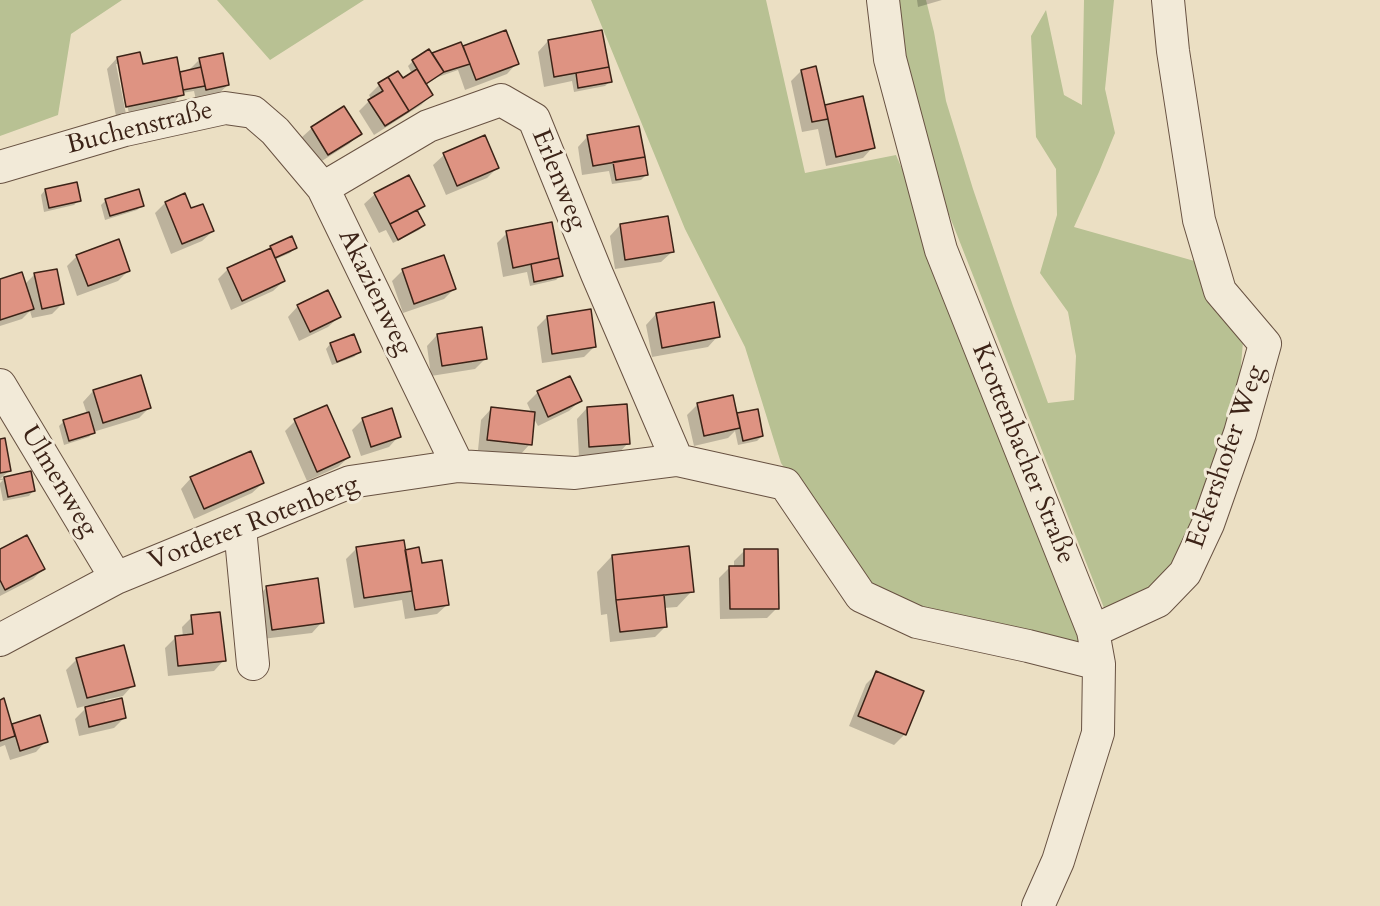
<!DOCTYPE html>
<html>
<head>
<meta charset="utf-8">
<style>
  body { margin:0 }
  canvas { display:block; background:#ebdfc3 }
</style>
</head>
<body>
<canvas width="1380" height="906"></canvas>
<script>
const ctx = document.querySelector('canvas').getContext('2d');
ctx.lineJoin = 'round';
function fillPath(path, color) { ctx.fillStyle = color; ctx.fill(path, 'evenodd'); }
function strokePath(path, color, width, dash) { ctx.strokeStyle = color; ctx.lineWidth = width; ctx.lineCap = dash ? 'butt' : 'round'; ctx.setLineDash(dash || []); ctx.stroke(path); }
function drawText(font, color, halo, rows, align = 'center') {
  ctx.font = font + ' Cardo,serif'; ctx.lineWidth = 6; ctx.setLineDash([]); ctx.textBaseline = 'middle'; ctx.strokeStyle = halo; ctx.fillStyle = color; for (const [text, x, y, turn = 0] of rows) {
    ctx.save(); ctx.translate(x, y); ctx.rotate((+turn || 0) * Math.PI / 180); ctx.textAlign = isNaN(turn) ? turn : align; if (halo) ctx.strokeText(text, 0, 0); ctx.fillText(text, 0, 0); ctx.restore();
  }
}
const green = new Path2D(`
  M0 0H122L71 34 58 115 0 136Z
  M217 0H364L270 60Z
  M591 0H766L805 173 896 155 1111 648 983 630 867 591 781 463 745 347 685 229Z
  M898 0H926L934 32 946 101 973 189 1013 306 1048 403 1074 400 1076 356 1068 312 1040 273 1057 215 1056 169 1036 137 1031 36 1046 10 1064 95 1082 105 1084 0H1114L1105 89 1115 133 1099 172 1074 227 1198 262 1243 342 1239 388 1193 531 1163 581 1106 613 924 151 904 43Z`);
const shadow = new Path2D(`
  M917 0H942L918 7Z
  M548 41 610 81 605 86 574 92 572 81 544 87 538 52Z
  M460 44 462 49 464 47 517 63 507 74 465 90 458 70 438 77 425 85 431 95 421 105 374 135 359 111 371 99 369 95 379 85 402 80 412 74 408 66 412 62 429 51 432 55Z
  M117 58 179 75 180 73 190 71 189 70 200 59 228 85 217 95 196 100 194 91 182 93 172 105 129 114 119 64H116L126 114 116 116 107 69Z
  M801 71 824 107 862 98 873 147 863 158 826 166 818 129 802 132 791 81Z
  M312 128 360 134 349 144 317 164 301 138Z
  M588 136 646 175 641 180 612 184 609 171 582 175 578 147Z
  M444 155 497 168 487 178 446 195 433 165Z
  M45 190 79 200 74 205 44 212 41 195Z
  M375 194 423 206 417 212 424 225 419 230 393 243 386 230 379 233 364 204Z
  M185 195 191 210 213 231 202 241 171 254 155 213 165 203Z
  M106 200 142 205 137 210 105 220 101 205Z
  M620 225 672 252 661 262 615 269 610 236Z
  M507 233 561 275 556 280 530 286 527 272 503 277 497 243Z
  M271 247 295 248 290 253 274 260 284 281 273 291 231 310 218 279 228 269 267 251Z
  M77 256 128 271 118 281 77 296 67 266Z
  M403 270 454 289 444 299 403 313 392 281Z
  M34 275 63 303 52 314 32 318 30 311 22 319 0 326V280L25 284Z
  M298 306 339 317 328 327 299 341 288 317Z
  M656 314 718 336 708 347 652 357 646 325Z
  M547 317 594 347 584 357 542 363 537 327Z
  M437 335 486 358 475 369 431 376 427 346Z
  M353 336 359 352 354 357 332 365 326 349 330 344Z
  M569 378 580 401 569 411 538 426 533 417 530 444 520 455 478 450 481 420 491 409 532 414 527 403 537 393Z
  M93 391 149 408 139 418 93 432 89 437 64 445 59 426 64 421 87 414 83 402Z
  M698 404 736 415 756 411 762 436 757 441 738 445 735 431 728 438 694 446 687 415Z
  M587 408 628 443 618 454 579 457 577 419Z
  M363 419 399 436 389 447 361 456 352 430Z
  M295 421 349 457 338 467 307 481 285 431Z
  M0 441 10 470 0 479 30 473 33 491 29 496 3 501 0 486V483L3 480H0Z
  M191 478 263 483 252 493 194 519 181 489Z
  M356 549 404 551 421 565 448 604 437 614 405 619 402 600 354 608 346 559Z
  M0 551 43 569 33 579 0 596Z
  M744 551 777 608 767 618 720 619 719 578 730 567H734V561Z
  M612 556 692 591 677 607 664 608 666 626 655 637 610 642 607 614 601 615 597 572Z
  M267 587 322 622 312 633 262 639 256 598Z
  M192 617 224 660 214 671 168 676 165 648 175 638 183 637 182 627Z
  M77 659 133 685 123 696 105 700 106 703 125 717 114 728 79 736 75 719 89 705 77 708 66 670Z
  M877 673 905 734 894 745 849 726 866 684Z
  M0 701 11 726 39 717 46 741 36 752 10 760 5 745 0 747Z`);
const building = new Path2D(`
  M506 30 519 64 476 80 463 46Z
  M602 30 609 67 554 77 548 40Z
  M461 42 470 64 444 72 432 53Z
  M429 49 444 72 426 84 412 60Z
  M140 52 143 64 177 57 184 95 126 107 117 57Z
  M223 53 229 85 206 90 199 58Z
  M816 66 828 119 812 122 801 70Z
  M201 67 205 86 183 90 180 72Z
  M609 67 612 82 578 88 576 73Z
  M417 69 433 95 409 111 388 77 398 71 403 78Z
  M388 77 409 111 385 126 368 100 383 91 378 83Z
  M863 96 875 148 836 157 825 105Z
  M344 106 362 134 328 155 311 127Z
  M639 126 645 157 593 166 587 135Z
  M485 135 499 168 457 186 443 153Z
  M645 157 648 175 616 180 613 162Z
  M409 175 425 206 390 224 374 193Z
  M77 182 81 201 49 208 45 189Z
  M139 189 144 206 110 216 105 199Z
  M185 193 191 208 203 204 214 231 182 244 165 202Z
  M417 210 425 225 398 240 390 224Z
  M668 216 674 252 625 260 620 224Z
  M552 222 559 258 513 268 506 231Z
  M292 236 297 248 275 258 270 246Z
  M119 239 130 271 88 286 76 255Z
  M271 248 285 281 242 301 227 268Z
  M444 255 456 289 414 304 402 269Z
  M559 258 563 276 534 282 531 264Z
  M57 269 64 304 42 309 34 273Z
  M22 272 34 309 0 320V279Z
  M328 290 341 317 310 332 297 305Z
  M714 302 720 337 662 348 656 313Z
  M591 309 596 347 552 354 547 316Z
  M482 327 487 359 442 366 437 334Z
  M354 334 361 352 337 362 330 343Z
  M141 375 151 408 103 423 93 390Z
  M570 376 582 401 548 417 537 391Z
  M733 395 740 428 704 436 697 403Z
  M627 404 630 444 589 447 587 407Z
  M327 405 350 457 317 472 294 419Z
  M491 407 535 412 532 445 487 440Z
  M392 408 401 437 371 447 362 418Z
  M758 409 763 436 743 441 737 413Z
  M89 412 95 433 69 441 63 420Z
  M5 438 11 471 0 473V439Z
  M251 451 264 483 204 509 190 477Z
  M31 471 35 491 8 497 4 477Z
  M27 535 45 569 5 590 0 580V549Z
  M404 540 412 591 364 598 356 547Z
  M689 546 694 592 616 600 612 555Z
  M419 547 422 563 442 560 449 605 415 610 405 550Z
  M744 549H778L779 609H730L729 566H744Z
  M318 578 324 623 272 630 266 586Z
  M664 595 667 627 620 632 616 600Z
  M220 612 226 661 178 666 175 636 193 634 191 615Z
  M124 645 135 686 87 698 76 658Z
  M876 671 924 691 906 735 858 716Z
  M4 698 15 736 0 741V700Z
  M122 698 126 718 89 727 85 707Z
  M40 715 48 742 20 751 12 724Z`);
const minor = new Path2D(`
  M883 0 890 59 941 250 1093 631 1099 664 1098 733 1058 861 1038 906
  M0 167 125 130 225 108 253 112 275 131 323 188 458 466
  M323 188 428 126 501 100 534 119 597 274 677 460
  M0 385 116 578
  M240 528 253 664
  M1093 631 1158 601 1185 573 1208 524 1240 433 1265 344 1220 291 1199 220 1173 51 1168 0
  M0 640 116 578 350 482 458 466 575 473 677 460 785 484 861 596 917 622 1028 646 1099 664`);
const streetNames = [
  ["Buchenstraße",140,129,-14],
  ["Erlenweg",558,180,68],
  ["Akazienweg",374,293,64],
  ["Krottenbacher Straße",1022,454,68],
  ["Eckershofer Weg",1227,457,-71],
  ["Ulmenweg",58,482,59],
  ["Vorderer Rotenberg",254,524,-21]
];
fillPath(green, '#b8c193');
fillPath(shadow, '#0003');
fillPath(building, '#de9382');
strokePath(building, '#3c2317', 1.5);
strokePath(minor, '#685242', 34);
strokePath(minor, '#f2ead8', 32);
drawText('26px', '#3c2317', '#f2ead8', streetNames);
</script>
</body>
</html>
